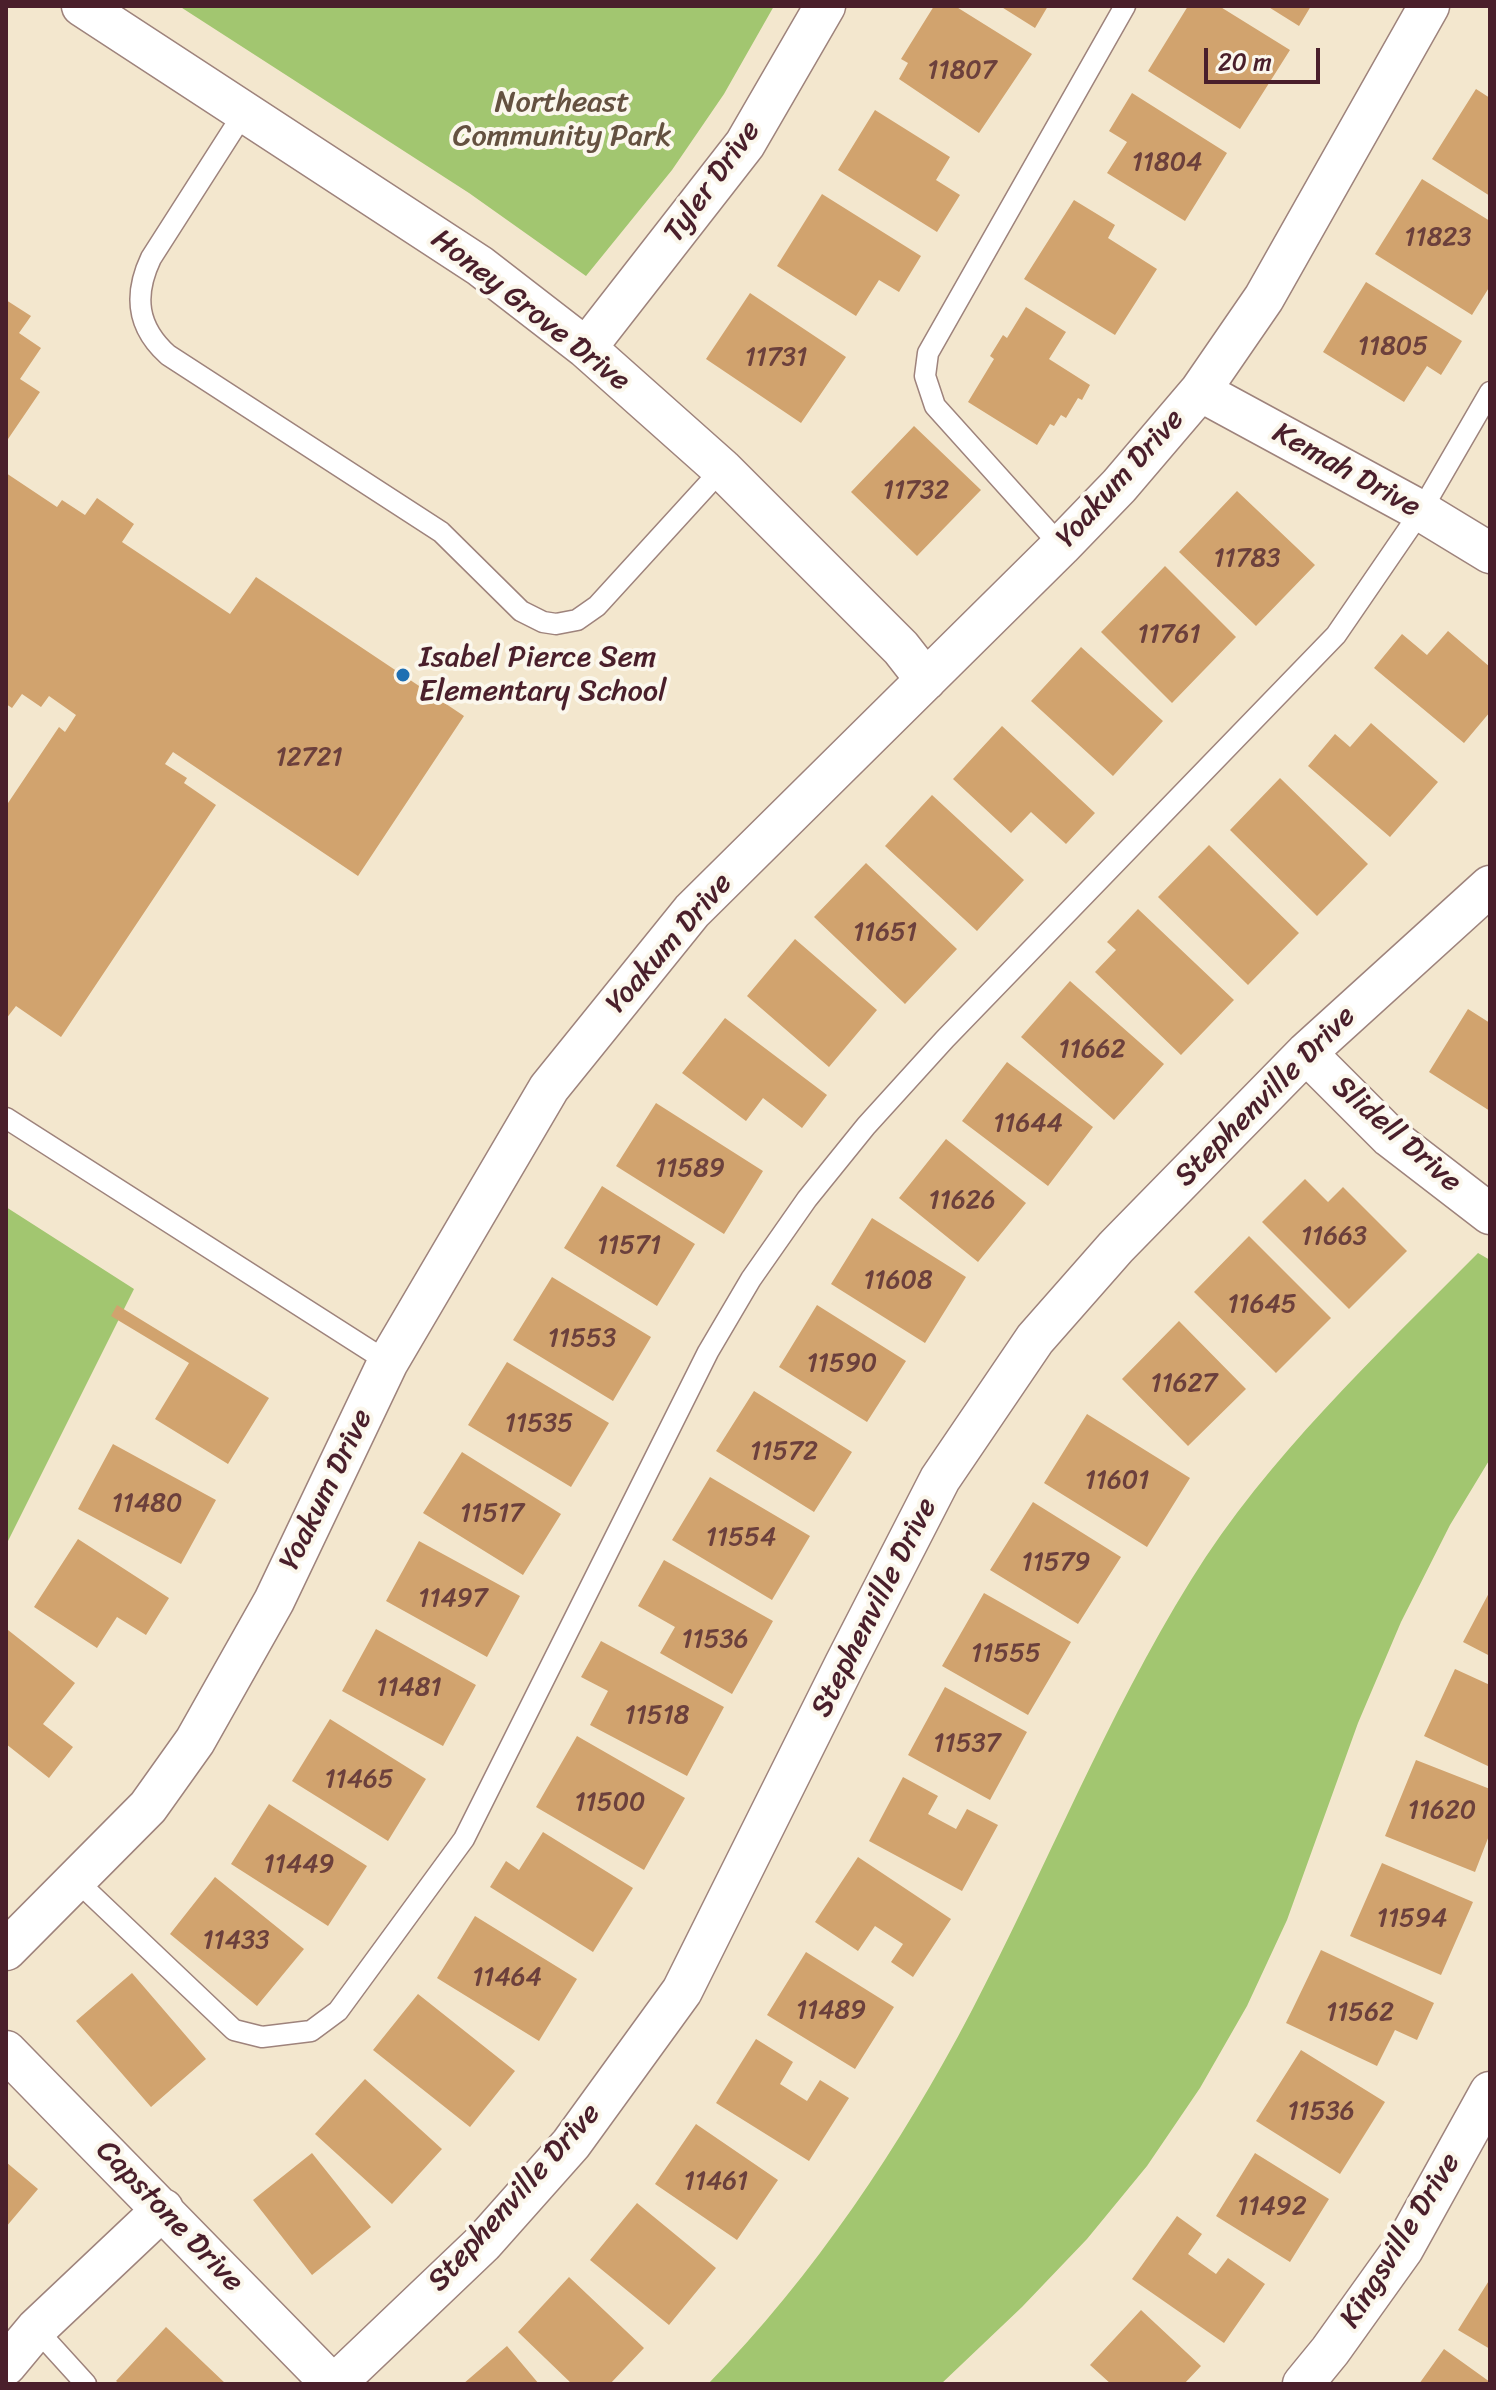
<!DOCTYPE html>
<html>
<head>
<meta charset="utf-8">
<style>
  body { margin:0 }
  #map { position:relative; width:1496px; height:2390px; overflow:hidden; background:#f3e7ce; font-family:Sriracha,sans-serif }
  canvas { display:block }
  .frame { position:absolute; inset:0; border:8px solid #4a1f2b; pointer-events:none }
  .scale { position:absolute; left:1204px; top:48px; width:116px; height:36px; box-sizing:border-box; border:4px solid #4a1f2b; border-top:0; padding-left:10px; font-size:24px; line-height:28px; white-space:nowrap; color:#4a1f2b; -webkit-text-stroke:6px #fbf7ec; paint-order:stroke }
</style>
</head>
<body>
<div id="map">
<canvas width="1496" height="2390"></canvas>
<div class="frame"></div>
<div class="scale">20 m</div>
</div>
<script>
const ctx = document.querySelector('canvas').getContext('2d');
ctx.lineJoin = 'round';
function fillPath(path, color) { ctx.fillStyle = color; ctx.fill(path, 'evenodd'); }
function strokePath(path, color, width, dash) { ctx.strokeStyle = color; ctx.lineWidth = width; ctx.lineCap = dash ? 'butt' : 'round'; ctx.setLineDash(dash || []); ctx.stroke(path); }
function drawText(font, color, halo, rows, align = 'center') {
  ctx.font = font + ' Sriracha,sans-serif'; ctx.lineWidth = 8; ctx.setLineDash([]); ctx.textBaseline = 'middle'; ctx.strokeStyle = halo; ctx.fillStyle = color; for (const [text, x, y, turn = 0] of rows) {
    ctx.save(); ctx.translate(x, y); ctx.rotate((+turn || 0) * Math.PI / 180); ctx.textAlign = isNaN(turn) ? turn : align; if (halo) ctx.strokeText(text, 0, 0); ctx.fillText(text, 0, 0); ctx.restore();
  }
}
const green = new Path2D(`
  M179 6H774L724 94 672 170 586 276 469 193Z
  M6 1207 134 1289 6 1545Z
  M1478 1253 1490 1260V1459L1450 1525 1401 1622 1358 1723 1287 1920 1247 2006 1200 2088 1147 2166 1087 2239 1022 2307 941 2384H708C814 2276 901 2145 971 2012 1046 1869 1106 1717 1191 1580 1268 1456 1376 1356 1478 1253Z`);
const building = new Path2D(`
  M934 6H955L1032 54 979 133 899 79 908 63 901 59Z
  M1000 6H1048L1035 28Z
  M1188 6H1219L1290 50 1240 129 1148 71Z
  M1267 6H1311L1299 26Z
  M1476 89 1490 98V196L1432 159Z
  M1132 93 1227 153 1185 221 1107 173 1127 142 1109 131Z
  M875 110 950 157 936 180 960 195 937 232 838 170Z
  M1422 179 1490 221V286L1472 315 1375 254Z
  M822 194 921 256 899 292 879 280 856 316 777 266Z
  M1074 200 1115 225 1108 238 1157 269 1115 335 1024 279Z
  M1366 282 1462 341 1441 375 1427 366 1404 402 1323 352Z
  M750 293 846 357 801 423 706 359Z
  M6 300 31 316 19 333 41 348 20 379 40 392 6 442Z
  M1026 307 1066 332 1049 359 1090 385 1082 400 1078 398 1066 418 1061 415 1054 426 1050 424 1037 445 968 402 994 359 990 356 1003 335 1007 338Z
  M914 426 981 490 917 556 851 492Z
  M6 473 57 507 62 500 85 515 97 498 134 524 122 542 230 614 256 577 464 716 358 876 173 752 165 764 187 778 184 783 216 805 61 1037 16 1006 6 1019V806L59 727 65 732 76 715 49 696 41 707 22 694 12 708 6 704Z
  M1237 491 1315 565 1256 626 1179 552Z
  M1165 566 1236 637 1172 703 1101 632Z
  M1448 631 1490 667V712L1464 743 1374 668 1402 634 1427 655Z
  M1081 647 1163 721 1113 776 1031 701Z
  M1371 723 1438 782 1390 837 1308 766 1335 734 1350 747Z
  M1002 726 1095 813 1066 844 1031 812 1011 833 953 779Z
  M1280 778 1368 864 1317 916 1230 830Z
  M932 795 1024 880 977 931 885 846Z
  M1209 845 1299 933 1248 985 1158 897Z
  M866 863 957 949 905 1004 814 917Z
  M1138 909 1234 1000 1181 1055 1095 972 1116 950 1107 942Z
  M795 939 877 1010 829 1067 747 996Z
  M1070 981 1164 1064 1114 1120 1021 1037Z
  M1468 1009 1490 1023V1111L1429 1072Z
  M725 1018 827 1095 802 1128 763 1098 746 1121 682 1073Z
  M1007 1062 1093 1127 1048 1186 962 1121Z
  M656 1103 763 1171 724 1234 616 1166Z
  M946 1139 1026 1203 978 1262 899 1198Z
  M1305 1179 1328 1202 1343 1187 1407 1251 1349 1309 1262 1222Z
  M602 1186 695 1244 657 1306 564 1248Z
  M872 1218 966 1277 925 1343 831 1284Z
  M1249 1236 1331 1318 1276 1373 1194 1292Z
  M552 1277 651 1337 613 1401 513 1340Z
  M117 1305 269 1398 228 1464 155 1419 189 1363 111 1316Z
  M817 1305 906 1361 867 1422 779 1367Z
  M1179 1321 1246 1389 1188 1446 1122 1379Z
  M507 1362 609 1423 571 1487 468 1425Z
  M754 1391 852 1452 814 1512 716 1451Z
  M1087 1414 1190 1478 1147 1547 1044 1483Z
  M113 1444 216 1500 181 1564 78 1509Z
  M462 1452 561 1514 523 1575 423 1513Z
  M710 1477 810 1536 772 1600 672 1540Z
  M1033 1502 1121 1557 1078 1624 990 1570Z
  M78 1539 169 1598 146 1635 117 1617 97 1648 34 1607Z
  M419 1541 520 1596 487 1657 386 1601Z
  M664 1560 773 1621 732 1694 660 1653 675 1627 638 1606Z
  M1490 1591V1656L1463 1642Z
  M984 1593 1071 1642 1028 1715 942 1666Z
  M376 1629 476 1685 443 1746 342 1691Z
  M8 1630 75 1683 43 1724 73 1747 49 1778 6 1744V1633Z
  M601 1641 724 1707 687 1776 590 1725 608 1691 581 1677Z
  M1455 1669 1490 1685V1767L1424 1736Z
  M945 1687 1027 1732 990 1800 908 1755Z
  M330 1719 426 1779 388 1841 292 1781Z
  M577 1736 685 1798 644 1870 536 1807Z
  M1416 1760 1490 1789V1833L1475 1872 1385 1836Z
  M903 1777 938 1796 928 1814 956 1829 967 1809 998 1825 962 1891 869 1841Z
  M269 1804 367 1866 328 1926 231 1864Z
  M543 1832 633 1888 593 1952 490 1887 506 1861 519 1870Z
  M858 1857 951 1919 913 1977 891 1962 903 1944 875 1926 858 1951 815 1922Z
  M1382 1863 1473 1902 1441 1975 1350 1936Z
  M215 1877 304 1949 257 2006 170 1934Z
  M475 1916 577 1979 539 2041 437 1978Z
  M1321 1950 1434 2003 1417 2040 1395 2030 1377 2066 1286 2023Z
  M806 1952 894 2007 855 2069 767 2015Z
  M132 1973 206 2059 151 2107 76 2021Z
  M418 1994 515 2071 470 2127 373 2050Z
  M756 2039 793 2062 780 2084 807 2101 820 2080 849 2098 809 2161 716 2103Z
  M1301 2050 1385 2102 1340 2174 1256 2121Z
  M365 2079 442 2149 392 2204 315 2134Z
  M696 2124 778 2180 737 2240 655 2184Z
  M312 2153 371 2227 312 2275 253 2200Z
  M1255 2153 1329 2199 1290 2262 1216 2216Z
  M6 2162 38 2189 6 2227Z
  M637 2203 716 2268 669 2325 590 2260Z
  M1177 2216 1202 2234 1188 2254 1216 2274 1228 2258 1265 2284 1224 2343 1132 2279Z
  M569 2277 644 2348 610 2384H572L518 2332Z
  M1490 2279V2349L1458 2330Z
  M1141 2310 1201 2366 1184 2384H1111L1090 2365Z
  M166 2327 226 2384H120L116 2381Z
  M507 2346 539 2384H463Z
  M1444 2349 1490 2382V2384H1419Z`);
const service = new Path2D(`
  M245 111 151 258C133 296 137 327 168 355L441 532 521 611 543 622 556 624 577 620 597 606 722 469
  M1061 546 935 406 925 376 928 353 1125 6
  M6 1118 388 1362
  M77 1881 234 2030 262 2037 311 2031 338 2011 464 1839 708 1352 751 1279 807 1199 866 1126 945 1039 1336 635 1421 511 1490 392
  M36 2329 86 2384`);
const minor = new Path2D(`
  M82 6 480 266 586 348 722 469 901 648 926 680
  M586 348 745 144 825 6
  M1200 391 1421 511 1490 553
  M1306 1053 1390 1137 1490 1214
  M6 1950 148 1807 195 1741 274 1601 388 1362 549 1088 692 911 1061 546 1119 486 1200 391 1264 298 1429 6
  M6 2051 332 2384
  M6 2365 36 2329 163 2209
  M335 2384 483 2243 571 2144 682 1991 845 1664 940 1479 1035 1339 1116 1247 1306 1053 1490 886
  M1303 2384 1330 2351 1403 2249 1490 2092`);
const markers = [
  [403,675,8,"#1f6fb2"]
];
const numberNames = [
  ["11807",962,71],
  ["11804",1167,163],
  ["11823",1438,238],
  ["11805",1393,347],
  ["11731",776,358],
  ["11732",916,491],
  ["11783",1247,559],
  ["11761",1169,635],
  ["12721",309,758],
  ["11651",885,933],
  ["11662",1092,1050],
  ["11644",1028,1124],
  ["11589",690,1169],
  ["11626",962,1201],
  ["11663",1334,1237],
  ["11571",629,1246],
  ["11608",898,1281],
  ["11645",1262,1305],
  ["11553",582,1339],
  ["11590",842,1364],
  ["11627",1184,1384],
  ["11535",539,1424],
  ["11572",784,1452],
  ["11601",1117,1481],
  ["11480",147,1504],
  ["11517",492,1514],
  ["11554",741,1538],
  ["11579",1056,1563],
  ["11497",453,1599],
  ["11536",715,1640],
  ["11555",1006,1654],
  ["11481",409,1688],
  ["11518",657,1716],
  ["11537",967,1744],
  ["11465",359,1780],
  ["11500",610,1803],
  ["11620",1442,1811],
  ["11449",299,1865],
  ["11594",1412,1919],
  ["11433",236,1941],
  ["11464",507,1978],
  ["11489",831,2011],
  ["11562",1360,2013],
  ["11536",1321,2112],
  ["11461",716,2182],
  ["11492",1272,2207]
];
const parkNames = [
  ["Northeast",562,103],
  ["Community Park",562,137]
];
const streetNames = [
  ["Tyler Drive",713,182,-54],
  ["Honey Grove Drive",530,311,38],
  ["Kemah Drive",1346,471,29],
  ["Yoakum Drive",1121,479,-48],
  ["Yoakum Drive",670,944,-49],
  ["Stephenville Drive",1266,1097,-45],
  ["Slidell Drive",1396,1135,41],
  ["Yoakum Drive",327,1490,-64],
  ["Stephenville Drive",875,1608,-63],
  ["Stephenville Drive",515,2198,-48],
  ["Capstone Drive",169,2217,46],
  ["Kingsville Drive",1401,2241,-58]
];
const poiNames = [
  ["Isabel Pierce Sem",419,658],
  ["Elementary School",419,692]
];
fillPath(green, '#a2c670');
fillPath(building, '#d1a36e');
strokePath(service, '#9e837c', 23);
strokePath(minor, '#9e837c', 43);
strokePath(service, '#fff', 20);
strokePath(minor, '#fff', 40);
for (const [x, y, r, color] of markers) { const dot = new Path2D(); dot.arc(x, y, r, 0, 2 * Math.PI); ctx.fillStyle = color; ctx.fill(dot); strokePath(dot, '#fbf7ec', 3); }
drawText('26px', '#6c403c', null, numberNames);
drawText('30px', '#645140', '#fbf7ec', parkNames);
drawText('30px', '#4a1f2b', '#fbf7ec', streetNames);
drawText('30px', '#4a1f2b', '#fbf7ec', poiNames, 'left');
</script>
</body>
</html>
